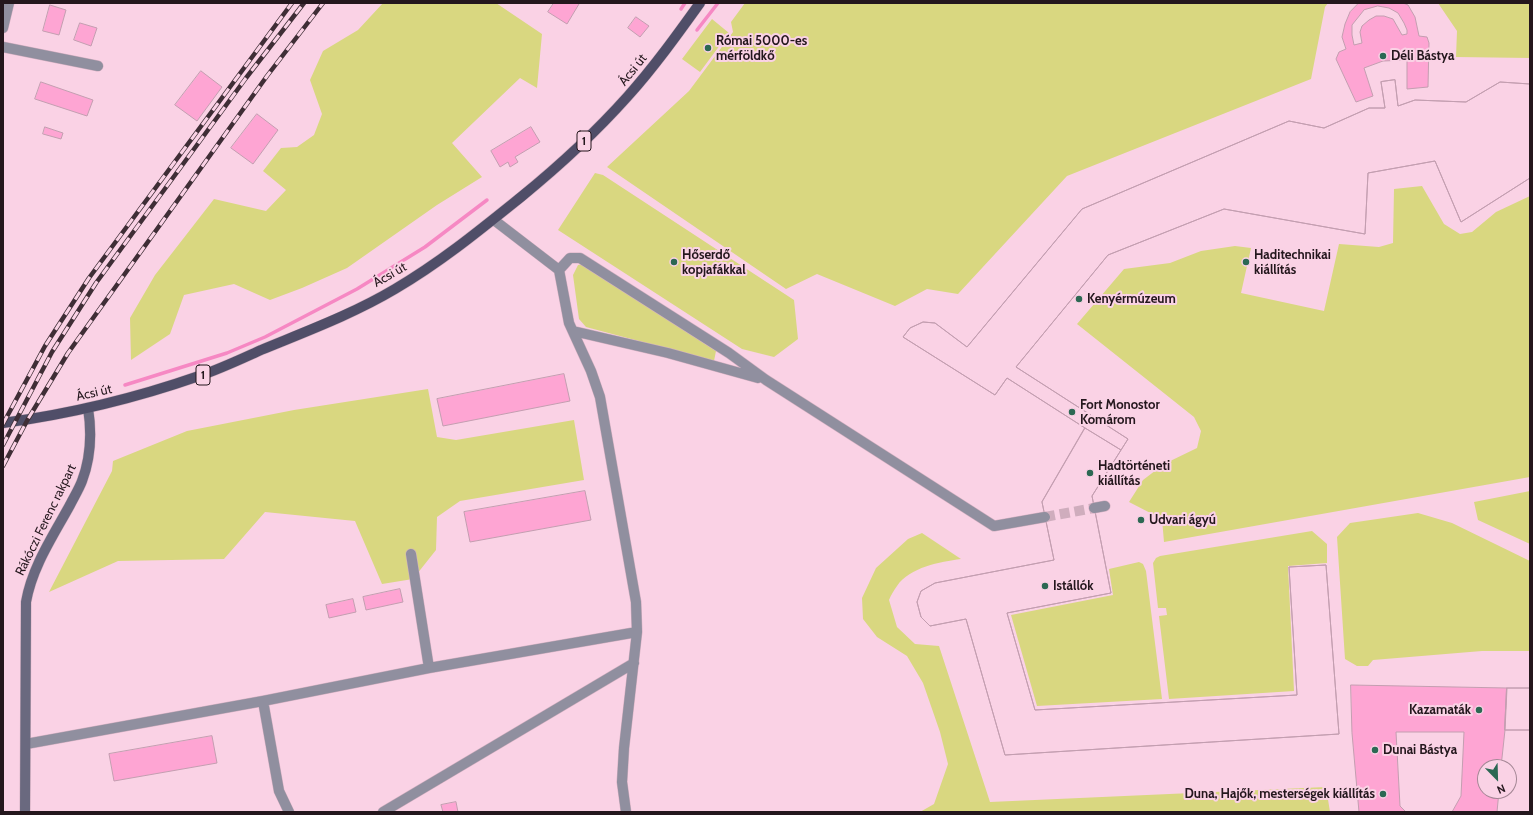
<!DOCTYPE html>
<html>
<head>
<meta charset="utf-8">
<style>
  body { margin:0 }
  #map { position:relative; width:1533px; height:815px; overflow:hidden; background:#fad2e5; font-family:Cabin,sans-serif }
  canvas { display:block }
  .frame { position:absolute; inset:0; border:4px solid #24171d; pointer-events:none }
  .north { position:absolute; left:1477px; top:759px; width:40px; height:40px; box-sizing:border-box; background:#fad2e5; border:1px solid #a48795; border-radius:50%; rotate:157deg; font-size:11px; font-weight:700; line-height:16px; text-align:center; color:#24171d }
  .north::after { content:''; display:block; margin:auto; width:14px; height:18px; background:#2c6853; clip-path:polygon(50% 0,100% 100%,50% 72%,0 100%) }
</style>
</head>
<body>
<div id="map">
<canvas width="1533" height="815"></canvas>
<div class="frame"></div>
<div class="north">N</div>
</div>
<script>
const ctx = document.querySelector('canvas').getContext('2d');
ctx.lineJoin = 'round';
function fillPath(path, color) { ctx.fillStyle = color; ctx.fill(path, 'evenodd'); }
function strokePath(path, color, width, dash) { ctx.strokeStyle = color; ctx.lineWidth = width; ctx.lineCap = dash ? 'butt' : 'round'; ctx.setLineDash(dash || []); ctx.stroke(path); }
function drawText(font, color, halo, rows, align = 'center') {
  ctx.font = font + ' Cabin,sans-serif'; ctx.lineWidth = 4; ctx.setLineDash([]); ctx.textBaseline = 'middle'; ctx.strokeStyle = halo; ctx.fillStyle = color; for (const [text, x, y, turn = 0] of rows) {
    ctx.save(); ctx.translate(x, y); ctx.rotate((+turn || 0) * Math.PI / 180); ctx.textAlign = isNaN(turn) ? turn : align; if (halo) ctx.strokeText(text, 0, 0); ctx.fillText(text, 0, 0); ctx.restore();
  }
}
const green = new Path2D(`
  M383 3H496L542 34 537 88 520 78 452 143 482 177 437 205 347 268 302 288 270 300 234 284 184 295 170 334 131 360 130 318 155 275 214 199 266 211 286 190 263 171 281 148 297 147 314 135 322 114 310 80 323 51 358 30Z
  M745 3H1328L1325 7 1311 79 1067 176 958 294 927 289 895 306 817 274 786 289 607 167 689 91 733 32 731 22Z
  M1438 3H1530V58L1456 57 1457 31Z
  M712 19 729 33 700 72 682 59Z
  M595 173 603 175 794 300 798 339 774 357 742 349 558 230Z
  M1422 186 1444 224 1460 234 1472 232 1496 212 1530 196V477L1164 542 1162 519 1129 502 1143 480 1164 464 1197 448 1201 431 1194 417 1077 324 1124 269 1170 263 1201 251 1235 246 1251 248 1241 293 1324 311 1339 244 1379 247 1393 243 1394 189Z
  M583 264 716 351 714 361 586 327 579 319 573 275 578 265Z
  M428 389 437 437 456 440 574 420 584 480 460 501 437 517 436 550 413 579 382 584 355 521 265 512 224 559 118 561 49 592 112 471 113 461 187 431 294 410Z
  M1530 491V544L1478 520 1474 502Z
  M1418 513 1452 523 1530 561V651H1482L1373 660 1368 666H1357L1345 659 1337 537 1350 523Z
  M1312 531 1327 544V563L1288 566 1294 691 1169 699 1159 616 1167 615 1166 608H1158L1153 563 1156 558 1160 556Z
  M922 533 961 559C940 562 910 567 897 586 894 590 891 595 889 600L897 627 915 644 939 646 990 802 1326 787 1330 812H920L934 804 948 764 940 732 923 683 907 656 877 637 863 619 862 598 876 568 908 539Z
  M1139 562 1143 564 1146 571 1162 699 1037 706 1011 615 1113 595 1109 569Z`);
const stream = new Path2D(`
  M681 9 685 3
  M697 30 718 3
  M125 385 227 353 265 337 357 289 425 247 487 200`);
const building = new Path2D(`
  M554 3H577L579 4 567 24 548 12Z
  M1359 3H1403L1408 5 1415 17 1419 36 1427 37 1429 43 1428 87 1407 89V60L1383 61 1364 68 1373 96 1356 102 1336 59 1339 52 1346 49 1342 37 1345 24 1350 12ZM1378 6 1389 8 1398 13 1404 23 1407 30V34L1402 35 1393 19 1384 16H1376L1369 20 1362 26 1360 32 1362 43 1354 45 1352 35V25L1364 10Z
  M50 5 66 10 59 35 43 31Z
  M636 17 649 26 640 37 628 28Z
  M80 23 97 28 91 46 74 40Z
  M201 71 222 87 197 121 175 105Z
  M1395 80 1398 106 1415 100 1466 102 1500 82 1530 84V178L1461 222 1435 161 1368 173 1365 234 1224 209 1108 255 1016 367 1128 439 1121 450 1085 428 1007 378 995 395 903 337 910 328 923 322 935 323 967 347 1082 209 1289 121 1324 128 1369 108H1385L1381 82Z
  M1395 80 1398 106 1415 100 1466 102 1500 82 1530 84V178L1461 222 1435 161 1368 173 1365 234 1224 209 1108 255 1016 367 1128 439 1092 496 1111 593 1007 613 1035 710 1297 695 1289 567 1326 565 1339 734 1005 755 966 619 930 626 921 617 917 602 921 591 935 583 1054 560 1042 502 1085 428 1007 378 995 395 903 337 910 328 923 322 935 323 967 347 1082 209 1289 121 1324 128 1369 108H1385L1381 82Z
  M41 82 93 100 87 116 35 99Z
  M257 114 278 130 253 164 231 148Z
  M45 127 63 133 61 139 43 134Z
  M531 127 540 142 515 157 518 162 510 167 508 162 500 167 491 151Z
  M564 374 570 401 443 426 437 399Z
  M1085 428 1121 450 1092 496 1111 593 1007 613 1035 710 1297 695 1289 567 1326 565 1339 734 1005 755 966 619 930 626 921 617 917 602 921 591 935 583 1054 560 1042 502Z
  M585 491 591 520 470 542 464 512Z
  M400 589 403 602 366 610 363 597Z
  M353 599 356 612 329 618 326 605Z
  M1351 685 1507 688 1505 730 1501 767H1485V791H1499L1497 812H1452L1461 796 1464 732H1396L1400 806 1406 812H1359L1352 733Z
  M1507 688H1530V730H1505Z
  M1507 688H1530V730H1505Z
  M212 736 217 763 114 781 109 754Z
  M456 802 458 812H443L441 805Z`);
const streetTunnel = new Path2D(`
  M1045 517 1094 508`);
const street = new Path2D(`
  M3 28 9 3
  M3 47 98 66
  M494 220 559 270 569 323 591 371 600 397 636 602 637 632 624 748 622 782 626 812
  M559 270 570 258H580L729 353 766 380 994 526 1045 517
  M573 331 668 353 758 378
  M1094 508 1105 506
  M411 554 429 668
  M263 701 279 791 289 812
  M26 744 263 701 429 668 637 632
  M383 812 634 663`);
const secondary = new Path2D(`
  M25 812 26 602C32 567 53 536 70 505 74 497 79 489 82 481 91 457 92 433 88 408`);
const primary = new Path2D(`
  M3 423C70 414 136 398 199 376 220 369 241 359 261 350 307 331 353 314 395 289 441 262 480 230 521 197 559 166 595 133 628 96 654 67 677 35 700 3`);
const rail = new Path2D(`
  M3 424 45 346 89 278 292 3
  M3 445 52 352 96 283 246 78 304 3
  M3 466 28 419 68 353 267 76 323 3`);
const markers = [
  [708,48,4,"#2c6853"],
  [1383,56,4,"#2c6853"],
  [674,262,4,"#2c6853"],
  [1246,262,4,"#2c6853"],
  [1079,299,4,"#2c6853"],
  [1072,412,4,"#2c6853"],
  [1090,473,4,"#2c6853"],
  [1141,520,4,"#2c6853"],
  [1045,586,4,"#2c6853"],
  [1479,710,4,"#2c6853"],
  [1375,750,4,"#2c6853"],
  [1383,794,4,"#2c6853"]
];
const shields = [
  [584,141,14],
  [203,375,14]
];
const shieldNames = [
  ["1",584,141],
  ["1",203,375]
];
const poiNames = [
  ["Római 5000-es",716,41],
  ["mérföldkő",716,56],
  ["Déli Bástya",1391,56],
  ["Hőserdő",682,255],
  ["kopjafákkal",682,270],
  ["Haditechnikai",1254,255],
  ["kiállítás",1254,270],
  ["Kenyérmúzeum",1087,299],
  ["Fort Monostor",1080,405],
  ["Komárom",1080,420],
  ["Hadtörténeti",1098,466],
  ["kiállítás",1098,481],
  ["Udvari ágyú",1149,520],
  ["Istállók",1053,586],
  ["Kazamaták",1471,710,"right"],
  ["Dunai Bástya",1383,750],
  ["Duna, Hajők, mesterségek kiállítás",1375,794,"right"]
];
const streetNames = [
  ["Ácsi út",633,70,-51],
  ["Ácsi út",390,275,-30],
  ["Ácsi út",94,393,-13],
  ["Rákóczi Ferenc rakpart",46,520,-64]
];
fillPath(green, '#d9d780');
strokePath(stream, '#f688c3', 3.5);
fillPath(building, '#fea5d3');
strokePath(building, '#c39eb0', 1);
strokePath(streetTunnel, '#cfadbd', 10, [10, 5]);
strokePath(street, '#d3b0c1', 11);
strokePath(secondary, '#d3b0c1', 11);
strokePath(primary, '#d3b0c1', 11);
strokePath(street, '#908f9f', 10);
strokePath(secondary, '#6a697f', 10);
strokePath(primary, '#504e68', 10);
strokePath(rail, '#3f2e36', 4.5);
strokePath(rail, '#fad2e5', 3, [9]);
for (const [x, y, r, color] of markers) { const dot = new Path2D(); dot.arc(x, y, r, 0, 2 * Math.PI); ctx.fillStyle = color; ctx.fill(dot); strokePath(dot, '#fad2e5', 1.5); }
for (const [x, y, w] of shields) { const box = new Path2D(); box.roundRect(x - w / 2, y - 10, w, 20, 3); ctx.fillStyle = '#fad2e5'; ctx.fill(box); strokePath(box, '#24171d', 1); }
drawText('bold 12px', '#24171d', null, shieldNames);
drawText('bold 13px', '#24171d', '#fad2e5', poiNames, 'left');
drawText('13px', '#24171d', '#fad2e5', streetNames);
</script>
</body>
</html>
